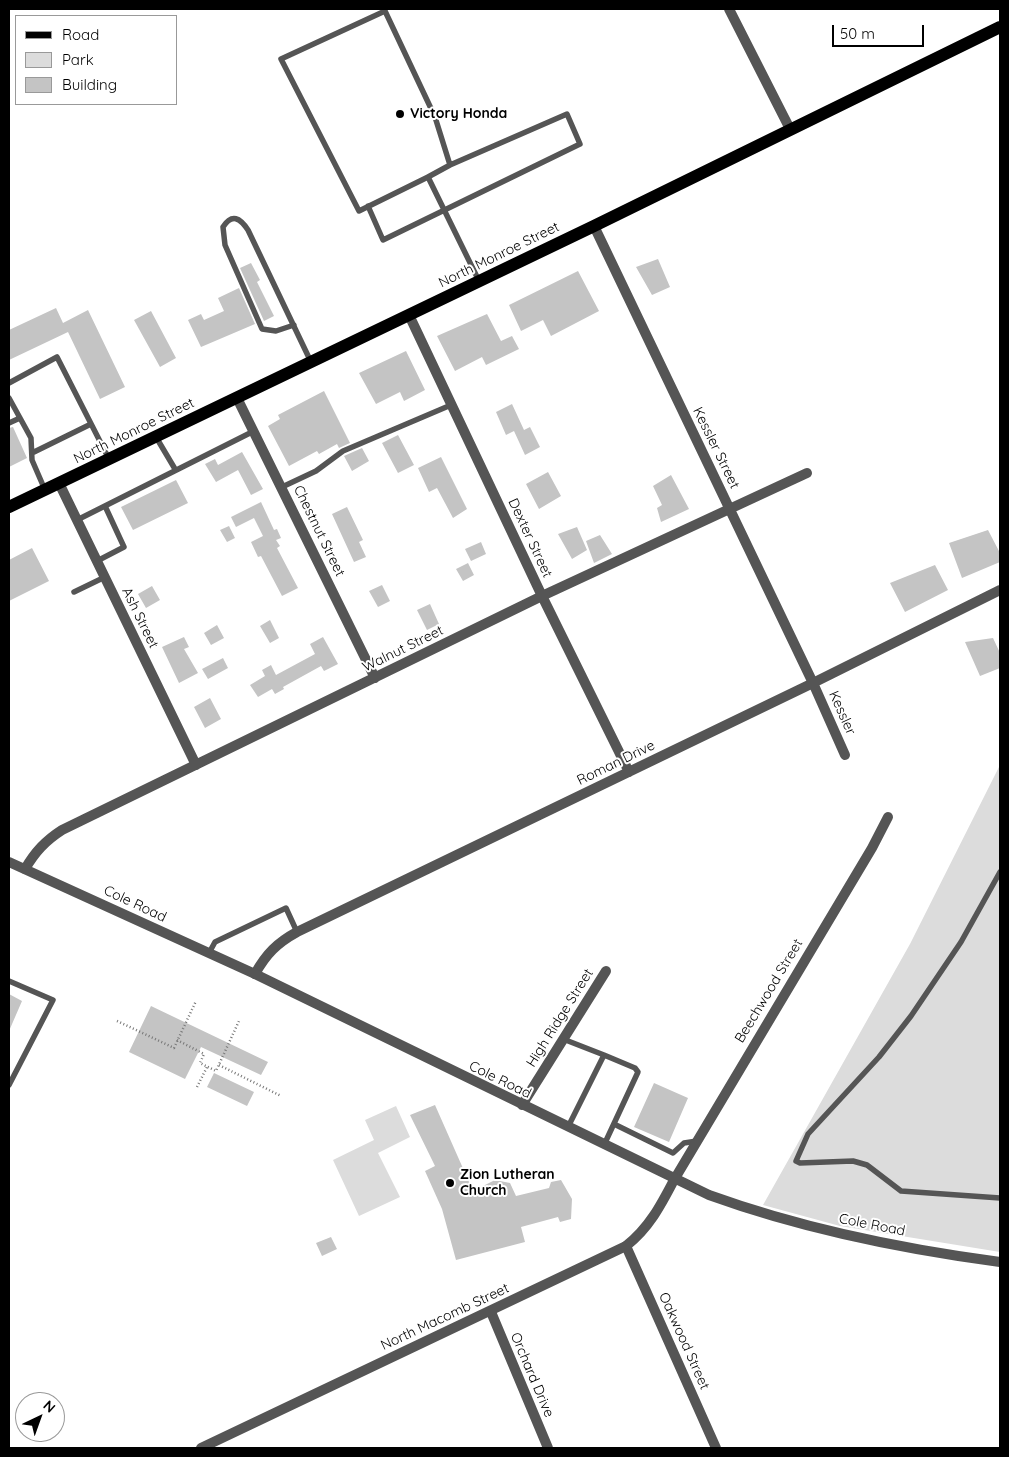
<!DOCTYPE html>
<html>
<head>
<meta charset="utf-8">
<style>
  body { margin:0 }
  #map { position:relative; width:1009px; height:1457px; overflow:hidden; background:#fff; font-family:Quicksand,sans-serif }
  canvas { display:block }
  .frame { position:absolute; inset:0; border:10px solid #000; pointer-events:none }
  .legend { position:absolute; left:15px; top:15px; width:162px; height:90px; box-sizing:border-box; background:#fff; border:1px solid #999; margin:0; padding:6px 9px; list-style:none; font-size:15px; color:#000 }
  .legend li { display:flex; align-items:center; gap:10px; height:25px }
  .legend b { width:25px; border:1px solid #999 }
  .north { position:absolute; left:15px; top:1392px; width:50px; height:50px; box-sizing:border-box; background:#fff; border:1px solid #999; border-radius:50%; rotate:42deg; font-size:14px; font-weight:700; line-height:20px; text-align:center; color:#000 }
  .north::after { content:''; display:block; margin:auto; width:18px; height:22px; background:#000; clip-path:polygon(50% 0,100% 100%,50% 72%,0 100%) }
  .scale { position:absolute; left:832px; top:25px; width:92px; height:22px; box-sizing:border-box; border:2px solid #000; border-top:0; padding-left:6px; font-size:15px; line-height:18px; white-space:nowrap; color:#000; -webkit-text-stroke:4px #fff; paint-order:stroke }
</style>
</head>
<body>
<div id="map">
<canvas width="1009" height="1457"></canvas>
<div class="frame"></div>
<ul class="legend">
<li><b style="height:6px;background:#000"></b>Road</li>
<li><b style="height:14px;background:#dcdcdc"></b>Park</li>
<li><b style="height:14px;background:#c4c4c4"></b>Building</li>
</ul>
<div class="north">N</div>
<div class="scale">50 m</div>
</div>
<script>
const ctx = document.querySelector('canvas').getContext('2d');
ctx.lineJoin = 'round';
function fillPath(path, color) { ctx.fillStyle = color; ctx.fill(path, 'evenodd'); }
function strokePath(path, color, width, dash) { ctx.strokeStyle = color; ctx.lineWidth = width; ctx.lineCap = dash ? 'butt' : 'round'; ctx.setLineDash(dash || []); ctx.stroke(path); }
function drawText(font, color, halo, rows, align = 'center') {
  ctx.font = font + ' Quicksand,sans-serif'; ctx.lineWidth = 4; ctx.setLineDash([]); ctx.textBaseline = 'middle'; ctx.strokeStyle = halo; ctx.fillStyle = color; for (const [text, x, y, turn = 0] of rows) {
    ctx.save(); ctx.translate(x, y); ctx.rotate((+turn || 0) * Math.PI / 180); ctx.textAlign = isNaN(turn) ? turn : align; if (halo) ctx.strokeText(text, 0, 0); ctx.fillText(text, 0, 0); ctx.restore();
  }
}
const green = new Path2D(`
  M1000 765V1252L840 1226 763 1205 910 944Z
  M396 1106 410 1137 378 1153 400 1197 359 1216 333 1160 374 1140 365 1120Z`);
const building = new Path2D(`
  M658 259 670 287 652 295 636 267Z
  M251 263 260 280 257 282 274 316 264 321 240 268Z
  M578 271 599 311 551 336 543 320 521 331 509 305Z
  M239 288 255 324 201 347 188 320 201 314 204 320 224 311 218 298Z
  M56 308 63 323 88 310 125 387 100 399 68 332 9 360V330Z
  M151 311 176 358 160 367 134 320Z
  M487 314 501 341 512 336 519 349 486 365 482 357 455 371 437 336Z
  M406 351 425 390 404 401 400 392 376 404 359 373Z
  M324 391 350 443 339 448 337 444 319 454 317 451 289 466 268 426 280 419 278 415Z
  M512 404 524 430 530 427 540 447 525 455 514 431 506 435 496 412Z
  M13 427 27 458 9 467V428Z
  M398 435 414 465 398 473 382 443Z
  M362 448 369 461 352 471 344 456Z
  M242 452 263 489 251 495 238 470 216 482 205 464 215 459 218 465Z
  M441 457 467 509 453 518 437 488 429 492 418 468Z
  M548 472 561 496 539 509 526 484Z
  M671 475 689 509 661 522 657 508 662 505 653 486Z
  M176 480 188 503 133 530 121 507Z
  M261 502 274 530 277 529 281 538 276 540 280 546 277 548 298 588 282 596 261 556 258 557 251 542 263 536 254 518 236 527 231 517Z
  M347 507 363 540 359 542 366 557 354 562 332 514Z
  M229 526 235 538 227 542 220 530Z
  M577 527 587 550 572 559 558 534Z
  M988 530 1000 553V562L962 578 949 543Z
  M600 535 612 554 594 563 586 541Z
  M481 542 486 554 471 561 465 549Z
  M32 548 49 581 9 601V560Z
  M468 563 474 575 463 581 456 569Z
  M935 565 948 590 905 612 890 583Z
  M382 585 390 601 378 607 369 591Z
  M152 586 160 600 146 608 138 594Z
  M430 604 439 624 427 630 417 610Z
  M270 620 279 638 270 643 260 626Z
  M217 625 224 638 211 645 204 633Z
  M184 637 189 647 184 649 198 673 179 683 162 647Z
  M323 637 338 664 324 671 321 666 283 687 284 689 275 694 272 689 258 697 250 685 265 676 262 670 271 665 276 675 315 654 310 644Z
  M993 638 1000 653V668L980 676 965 642Z
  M223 658 228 668 208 679 202 669Z
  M210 698 221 719 205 728 194 707Z
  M9 994 22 1001 9 1031Z
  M151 1006 268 1062 261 1075 201 1047 185 1079 129 1052Z
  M214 1073 254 1092 247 1106 207 1087Z
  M654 1083 688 1098 669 1142 634 1127Z
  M435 1105 473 1191 495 1180 510 1183 516 1196 549 1188 551 1182 561 1180 572 1199 571 1219 560 1222 558 1217 521 1227 525 1242 456 1260 442 1209 425 1171 435 1166 410 1115Z
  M331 1237 337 1249 322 1256 316 1243Z`);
const path = new Path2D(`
  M117 1021 174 1048 196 1001
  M177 1040 204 1054 200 1063 216 1071 239 1021
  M219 1065 281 1096
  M197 1087 207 1067`);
const service = new Path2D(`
  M428 177 359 211 281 59 385 11 435 117 450 165 428 177 479 281
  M368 206 383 240 580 144 567 114 450 165
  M294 325 276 331 262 329 225 245 223 227C232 213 240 218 248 230L311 362
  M9 383 57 357 109 459
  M9 398 31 438 32 460 45 490
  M9 423 20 418
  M156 437 175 469
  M32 453 91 424
  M282 487 316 471 343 451 451 405
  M77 520 254 431
  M97 561 124 547 105 506
  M74 592 105 577
  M1000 872 961 942 911 1016 879 1057 808 1134 796 1161 800 1163 853 1161 867 1165 901 1191 1000 1198
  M209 953 215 942 286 908 297 932
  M9 981 53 1000 9 1085
  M563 1039 604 1055 568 1127
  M604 1055 635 1068 638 1072 604 1145
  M614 1124 673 1153 684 1143 697 1141`);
const minor = new Path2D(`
  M729 9 790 129
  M594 226 813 683 845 755
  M409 315 542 596 629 772
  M237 398 375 678
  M59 483 196 765
  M25 869C35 852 45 841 62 830L542 596 807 473
  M255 974C266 954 277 943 297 932L813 683 1000 590
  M522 1105 606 971
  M674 1180 872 848 888 817
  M626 1246 716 1448
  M491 1312 548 1448`);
const tertiary = new Path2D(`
  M9 862 255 974 709 1195C803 1229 902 1249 1000 1262
  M201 1448 626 1246C649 1228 661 1205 674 1180`);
const primary = new Path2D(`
  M9 507 594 226 1000 27`);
const markers = [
  [400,114,5,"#000"],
  [450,1183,5,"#000"]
];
const poiNames = [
  ["Victory Honda",410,114],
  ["Zion Lutheran",460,1175],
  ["Church",460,1191]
];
const streetNames = [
  ["North Monroe Street",499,255,-26],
  ["North Monroe Street",134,431,-26],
  ["Kessler Street",716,448,64],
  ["Chestnut Street",319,531,64],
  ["Dexter Street",530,538,65],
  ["Ash Street",140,618,64],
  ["Walnut Street",403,649,-26],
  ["Kessler",842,713,66],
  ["Roman Drive",616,763,-26],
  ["Cole Road",135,904,25],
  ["Beechwood Street",769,991,-59],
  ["High Ridge Street",560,1018,-58],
  ["Cole Road",500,1080,26],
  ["Cole Road",872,1225,11],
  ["North Macomb Street",445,1317,-25],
  ["Oakwood Street",684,1341,66],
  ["Orchard Drive",532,1375,67]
];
fillPath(green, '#dcdcdc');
fillPath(building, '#c4c4c4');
strokePath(path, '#777', 2.5, [1, 2.5]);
strokePath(service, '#555', 5.5);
strokePath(minor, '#555', 10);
strokePath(tertiary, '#555', 10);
strokePath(primary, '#000', 12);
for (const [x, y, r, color] of markers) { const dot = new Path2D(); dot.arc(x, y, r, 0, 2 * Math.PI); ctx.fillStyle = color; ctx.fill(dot); strokePath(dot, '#fff', 2); }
drawText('bold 14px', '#000', '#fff', poiNames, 'left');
drawText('14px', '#000', '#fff', streetNames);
</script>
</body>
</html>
